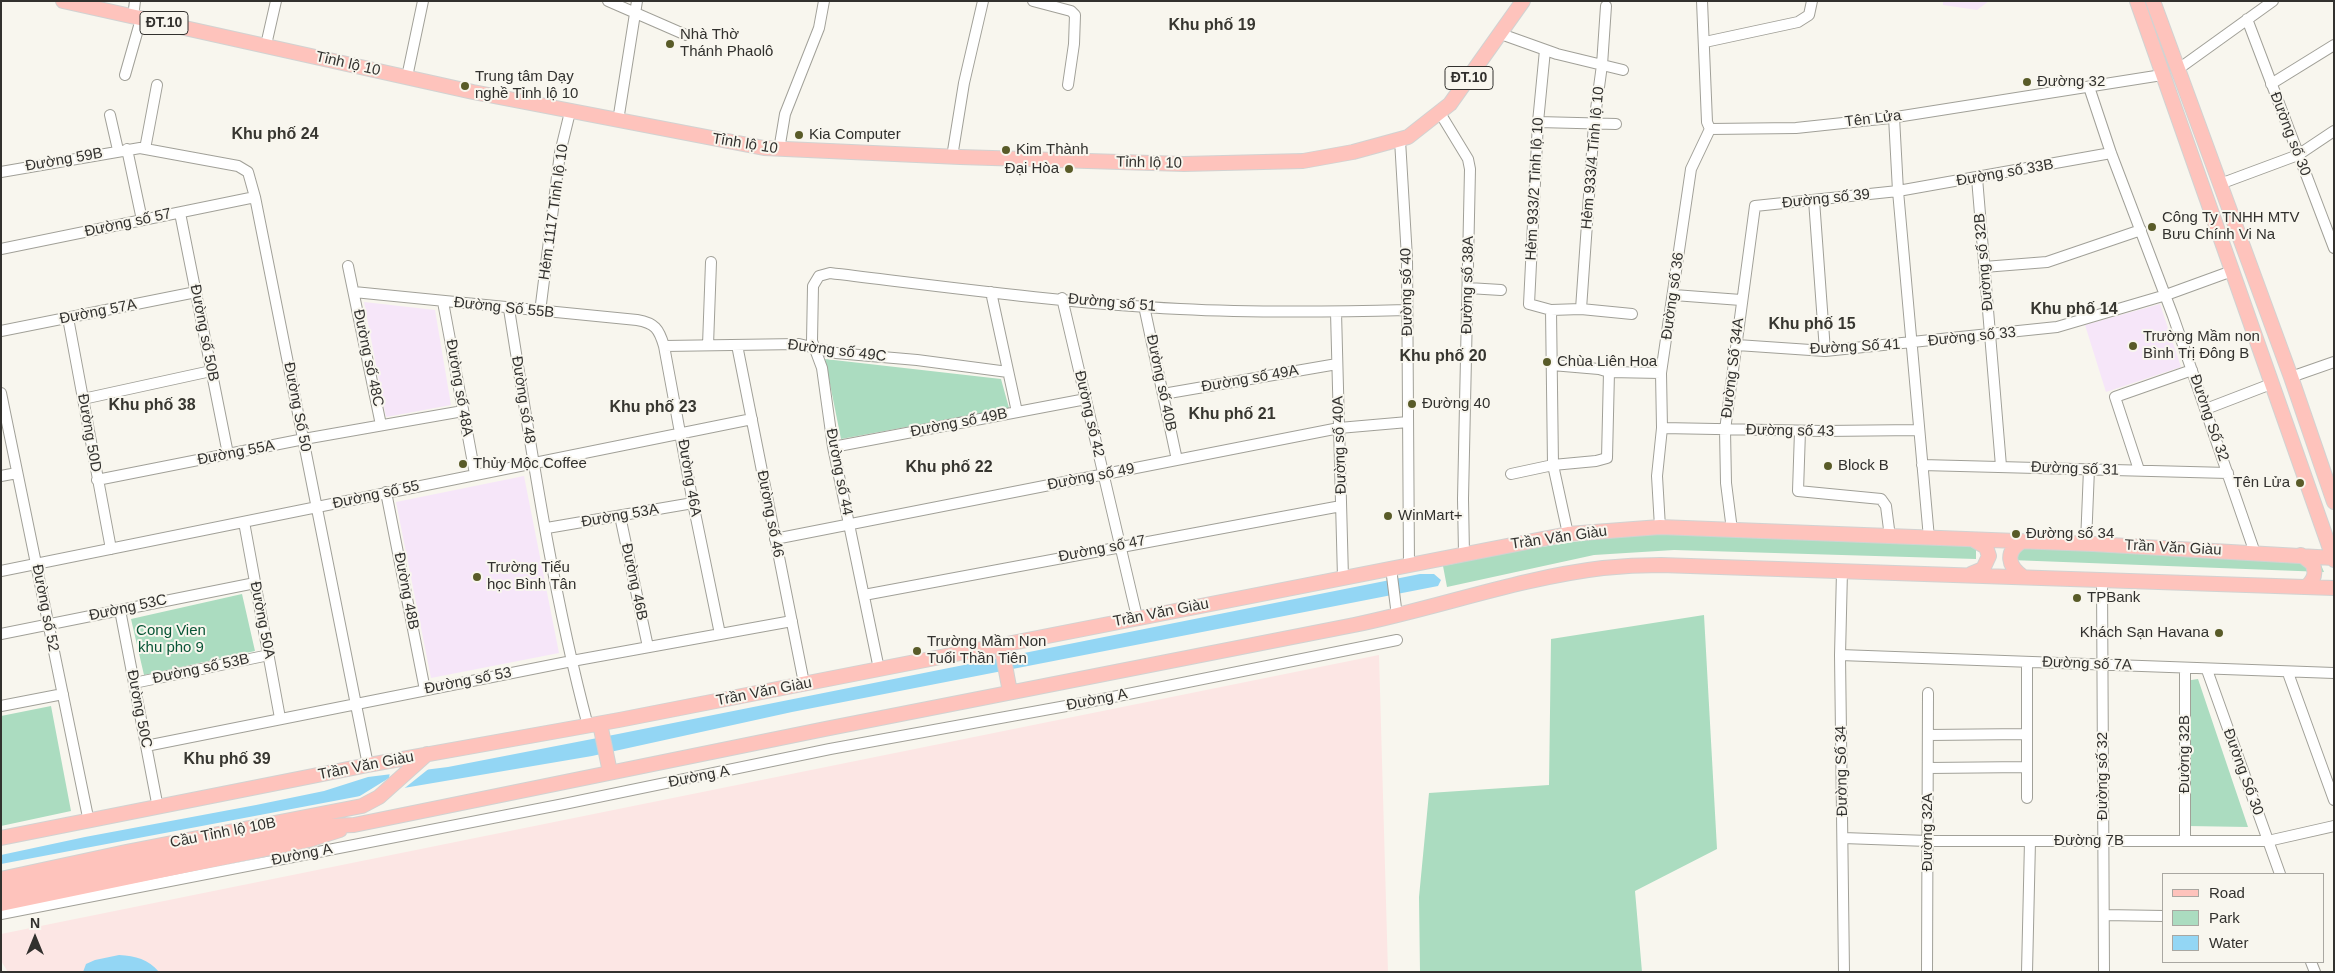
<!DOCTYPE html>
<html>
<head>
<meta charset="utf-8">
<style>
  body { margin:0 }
  #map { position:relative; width:2335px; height:973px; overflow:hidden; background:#f8f6ee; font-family:Helvetica,sans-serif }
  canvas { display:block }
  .frame { position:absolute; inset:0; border:2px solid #32312e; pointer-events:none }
  .legend { position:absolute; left:2162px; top:873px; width:162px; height:90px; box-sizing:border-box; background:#f8f6ee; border:1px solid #a9a7a1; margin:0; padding:6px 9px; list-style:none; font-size:15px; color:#32312e }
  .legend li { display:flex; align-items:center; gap:10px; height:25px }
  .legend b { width:25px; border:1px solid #a9a7a1 }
  .north { position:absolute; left:10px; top:913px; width:50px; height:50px; -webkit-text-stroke:4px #f8f6ee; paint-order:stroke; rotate:0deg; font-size:14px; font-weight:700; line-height:20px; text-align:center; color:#32312e }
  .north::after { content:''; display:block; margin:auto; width:18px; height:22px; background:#32312e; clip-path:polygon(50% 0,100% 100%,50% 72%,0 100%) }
</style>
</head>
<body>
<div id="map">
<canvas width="2335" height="973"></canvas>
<div class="frame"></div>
<ul class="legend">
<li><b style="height:6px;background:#fec3bc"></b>Road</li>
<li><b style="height:14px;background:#abdcc0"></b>Park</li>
<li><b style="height:14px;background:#93d6f4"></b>Water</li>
</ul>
<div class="north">N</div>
</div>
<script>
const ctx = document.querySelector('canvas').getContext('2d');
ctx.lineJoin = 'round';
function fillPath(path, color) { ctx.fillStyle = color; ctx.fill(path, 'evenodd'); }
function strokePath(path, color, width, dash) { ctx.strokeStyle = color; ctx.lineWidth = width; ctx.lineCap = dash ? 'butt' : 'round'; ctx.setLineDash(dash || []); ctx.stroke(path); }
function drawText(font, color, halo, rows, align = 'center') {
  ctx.font = font + ' Helvetica,sans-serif'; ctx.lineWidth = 4; ctx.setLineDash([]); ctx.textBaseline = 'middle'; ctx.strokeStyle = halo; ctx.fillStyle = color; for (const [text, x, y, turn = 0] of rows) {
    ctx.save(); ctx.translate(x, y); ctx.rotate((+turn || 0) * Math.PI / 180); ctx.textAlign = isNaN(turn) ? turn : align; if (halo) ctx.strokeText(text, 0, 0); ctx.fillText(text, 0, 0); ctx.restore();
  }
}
const industrial = new Path2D(`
  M1379 655 1388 972H8L1 961V934Z`);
const education = new Path2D(`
  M1943 1H1989L1977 10 1943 5Z
  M364 302 435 310 451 405 386 417Z
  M2160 304 2181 367 2106 392 2085 325Z
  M524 476 559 653 431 678 396 502Z`);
const green = new Path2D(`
  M825 359 1001 379 1009 408 841 439Z
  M1667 532 1976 545V559L1674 550 1594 555 1447 587 1443 566C1518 550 1590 537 1667 532Z
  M2010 546 2318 558 2324 572 2011 560Z
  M242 594 255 651 144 675 131 619Z
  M1704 615 1717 849 1635 891 1642 972H1420L1419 897 1429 793 1549 785 1551 639Z
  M2198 679 2248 827 2188 826 2185 681Z
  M51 706 71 811 1 826V716Z`);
const water = new Path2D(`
  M1420 574H1434L1441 580 1438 586 792 712 592 756 392 790 1 864V855L85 837 256 805 324 791 368 777 448 767 618 734Z
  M119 955C136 956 148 959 159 972H83L86 964 95 960Z`);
const pier = new Path2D(`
  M431 767 401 791 355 799 389 778 390 772Z`);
const minor = new Path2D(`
  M608 1 686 35
  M1033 1 1071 11 1075 15 1074 44 1068 85
  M1702 1 1707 122 1710 129
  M133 17 135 1
  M2247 19 2334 248
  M1501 34 1557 54 1623 70
  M1705 42 1798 22 1809 15 1812 1
  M266 45 276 1
  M1545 50 1538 122 1529 304 1551 310 1581 309 1632 314
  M2177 70 2273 1
  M125 75 141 19
  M407 77 423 1
  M2271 84 2334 45
  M2089 87 2111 153 2173 316 2255 553
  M1440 113 1468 159 1470 169 1463 499 1464 554
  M110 115 118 150
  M1894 117 1898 191 1929 538
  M618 121 637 1
  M1538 122 1616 124
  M1710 129 1796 128 1890 118 2162 75
  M1400 140 1407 258 1409 565
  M127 149 142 220
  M145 149 157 85
  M779 150 785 114 819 28 824 1
  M952 157 964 83 983 1
  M1 172 140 148 238 166 248 172 255 197 368 765
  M1977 178 2001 466
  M2220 184 2298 155 2334 131
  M1814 200 1825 351
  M180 213 228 454
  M1 249 255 197
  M348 266 381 425
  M1984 267 2047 262 2141 230
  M1468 288 1501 290
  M354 292 637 320C655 323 659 329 664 346L693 503 720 634
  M991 292 1017 412
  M1674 295 1741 300
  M1062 298 1137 617
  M443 302 475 474
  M1144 306 1177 460
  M509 309C531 447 552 591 588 726
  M1581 309 1594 124 1602 65 1606 6
  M1551 310 1553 465 1568 534
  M540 312 560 153 570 112
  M1336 312 1343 578
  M68 318 111 549
  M1 331 196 292
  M708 345 711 262
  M737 345 804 683
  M1737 345 1825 351 2057 327 2166 295 2232 271
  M664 346 799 344 836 353 917 360 1008 372
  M1552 365 1599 369 1609 372 1661 373
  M2291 377 2334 362
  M1 393 89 822
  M1163 394 1337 364
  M83 399 211 371
  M2206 409 2271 384
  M1662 428 1823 431 1919 430
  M1800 431 1798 491 1881 499 1886 506 1890 537
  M833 447 1086 399
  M1922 465 2228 473
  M2139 470 2115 397 2192 370
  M1511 474 1553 465 1596 461 1607 458 1609 372
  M1 476 17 473
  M97 480 304 439 463 411
  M386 492 425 690
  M620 516 648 647
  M244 522 280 718
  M1660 527 1657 476 1662 428 1661 373 1691 169 1710 129
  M547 528 693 503
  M1732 530 1726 483 1725 430 1755 206 1898 191 2111 153
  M775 539 1339 428 1408 422
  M2086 543 2089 469
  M1391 568 1397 616
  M1 571 752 419
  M1842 571 1840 655 1844 972
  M2102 579 2104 972
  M864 595 1341 506
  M120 610 158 808
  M1 634 255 583
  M1840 655 2334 673
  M2027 662V798
  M879 669 833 447 822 368 812 341 813 286 819 276 830 273C947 287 1064 303 1180 309 1256 313 1332 312 1407 310
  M2207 670 2280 874
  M2288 673 2334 800
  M134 683 269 655
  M1 706 63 694
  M1928 735 2027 734
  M146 746 572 661 792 621
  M1928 768 2027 767
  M1843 838 1928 841H2268L2334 826
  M2185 841V668
  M1 914 564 804 830 749 1088 702 1397 640
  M2104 915 2164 916
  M2311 962 2315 972
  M1927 972 1928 693
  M2027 972 2030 841`);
const major = new Path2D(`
  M63 1 473 92 764 148 960 157 1184 164 1303 161 1353 152 1408 137 1450 104 1523 1
  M2137 1 2334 560
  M2153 1 2291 377 2334 502
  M2021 542C2005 552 2008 566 2022 576
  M2301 555 2312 563C2317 573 2314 580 2306 587
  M1971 574 1983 569 1989 556 1986 547 1974 540
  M1001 644 1010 692
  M600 724 610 772
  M1 838 368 765 619 720 1568 534 1660 527 2093 544 2334 558
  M1 879 126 852 362 806 379 797 427 754
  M1 891 307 827 354 825 825 729 1354 625C1437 608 1519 578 1603 568 1622 566 1642 565 1661 565L2334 588
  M1 904 309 840 340 830`);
const markers = [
  [670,44,5,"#595b28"],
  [2027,82,5,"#595b28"],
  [465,86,5,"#595b28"],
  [799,135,5,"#595b28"],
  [1006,150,5,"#595b28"],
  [1069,169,5,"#595b28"],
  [2152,227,5,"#595b28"],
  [2133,346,5,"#595b28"],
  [1547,362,5,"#595b28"],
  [1412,404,5,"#595b28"],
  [463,464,5,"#595b28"],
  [1828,466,5,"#595b28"],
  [2300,483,5,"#595b28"],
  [1388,516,5,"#595b28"],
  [2016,534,5,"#595b28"],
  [477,577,5,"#595b28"],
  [2077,598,5,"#595b28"],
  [2219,633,5,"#595b28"],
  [917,651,5,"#595b28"]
];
const shields = [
  [164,23,48],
  [1469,78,48]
];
const shieldNames = [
  ["ĐT.10",164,23],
  ["ĐT.10",1469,78]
];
const poiNames = [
  ["Nhà Thờ",680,35],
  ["Thánh Phaolô",680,52],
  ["Trung tâm Dạy",475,77],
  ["nghề Tỉnh lộ 10",475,94],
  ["Đường 32",2037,82],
  ["Kia Computer",809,135],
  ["Kim Thành",1016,150],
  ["Đại Hòa",1059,169,"right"],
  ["Công Ty TNHH MTV",2162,218],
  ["Bưu Chính Vi Na",2162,235],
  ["Trường Mầm non",2143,337],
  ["Bình Trị Đông B",2143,354],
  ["Chùa Liên Hoa",1557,362],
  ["Đường 40",1422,404],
  ["Thủy Mộc Coffee",473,464],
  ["Block B",1838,466],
  ["Tên Lửa",2290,483,"right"],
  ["WinMart+",1398,516],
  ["Đường số 34",2026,534],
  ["Trường Tiểu",487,568],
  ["học Bình Tân",487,585],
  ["TPBank",2087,598],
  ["Khách Sạn Havana",2209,633,"right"],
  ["Trường Mầm Non",927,642],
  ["Tuổi Thần Tiên",927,659]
];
const streetNames = [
  ["Tỉnh lộ 10",348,64,13],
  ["Tên Lửa",1873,119,-7],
  ["Đường số 30",2290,134,69],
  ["Tỉnh lộ 10",745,144,9],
  ["Hẻm 933/4 Tỉnh lộ 10",1593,158,-85],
  ["Đường 59B",64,160,-10],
  ["Tỉnh lộ 10",1149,163,1],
  ["Đường số 33B",2005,173,-10],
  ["Hẻm 933/2 Tỉnh lộ 10",1535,189,-87],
  ["Đường số 39",1826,199,-6],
  ["Hẻm 1117 Tỉnh lộ 10",554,212,-82],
  ["Đường số 57",128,223,-12],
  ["Đường số 32B",1984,262,-95],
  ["Đường số 38A",1468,285,-89],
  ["Đường số 40",1407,292,-91],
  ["Đường số 36",1673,296,-82],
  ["Đường số 51",1112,303,5],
  ["Đường Số 55B",504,308,6],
  ["Đường 57A",98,312,-11],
  ["Đường số 50B",204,333,79],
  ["Đường số 33",1972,337,-6],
  ["Đường Số 41",1855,347,-3],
  ["Đường số 49C",837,351,7],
  ["Đường số 48C",368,358,78],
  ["Đường Số 34A",1733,368,-83],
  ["Đường số 49A",1250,379,-10],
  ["Đường số 40B",1161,383,78],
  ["Đường số 48A",459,388,80],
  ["Đường số 48",523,400,81],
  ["Đường Số 50",297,407,79],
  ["Đường số 42",1089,414,77],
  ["Đường Số 32",2209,418,71],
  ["Đường số 49B",959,423,-11],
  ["Đường số 43",1790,431,1],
  ["Đường 50D",89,433,80],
  ["Đường số 40A",1340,445,-92],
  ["Đường 55A",236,453,-11],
  ["Đường số 31",2075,469,2],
  ["Đường số 44",839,472,79],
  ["Đường số 49",1091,477,-11],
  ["Đường 46A",689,478,80],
  ["Đường số 55",376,495,-12],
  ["Đường số 46",770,514,79],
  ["Đường 53A",620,516,-10],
  ["Trần Văn Giàu",1559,538,-8],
  ["Trần Văn Giàu",2173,548,3],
  ["Đường số 47",1102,549,-11],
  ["Đường 46B",634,582,78],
  ["Đường 48B",406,591,79],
  ["Đường số 52",45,608,79],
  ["Đường 53C",128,608,-12],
  ["Trần Văn Giàu",1161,613,-11],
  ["Đường 50A",262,620,79],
  ["Đường số 7A",2087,664,2],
  ["Đường số 53B",201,669,-12],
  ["Đường số 53",468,681,-11],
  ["Trần Văn Giàu",764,692,-11],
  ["Đường A",1097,700,-11],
  ["Đường 50C",139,709,79],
  ["Đường 32B",2185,754,-90],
  ["Trần Văn Giàu",366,766,-11],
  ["Đường Số 34",1842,771,-91],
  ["Đường Số 30",2243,772,70],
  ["Đường số 32",2103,776,-90],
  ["Đường A",699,777,-11],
  ["Đường 32A",1928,832,-90],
  ["Cầu Tỉnh lộ 10B",223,833,-11],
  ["Đường 7B",2089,841],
  ["Đường A",302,855,-11]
];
const parkNames = [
  ["Cong Vien",171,631],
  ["khu pho 9",171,648]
];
const neighbourhoodNames = [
  ["Khu phố 19",1212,26],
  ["Khu phố 24",275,135],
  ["Khu phố 14",2074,310],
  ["Khu phố 15",1812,325],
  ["Khu phố 20",1443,357],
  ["Khu phố 38",152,406],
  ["Khu phố 23",653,408],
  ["Khu phố 21",1232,415],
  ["Khu phố 22",949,468],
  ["Khu phố 39",227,760]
];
fillPath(industrial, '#fce6e4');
fillPath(education, '#f6e6f9');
fillPath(green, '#abdcc0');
fillPath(water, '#93d6f4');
fillPath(pier, '#f8f6ee');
strokePath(minor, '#a1a098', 12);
strokePath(major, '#d2d2d1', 16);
strokePath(minor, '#fff', 10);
strokePath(major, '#fec3bc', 14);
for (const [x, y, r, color] of markers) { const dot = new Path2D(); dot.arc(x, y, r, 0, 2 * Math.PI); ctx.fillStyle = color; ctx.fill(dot); strokePath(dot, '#f8f6ee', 2); }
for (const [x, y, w] of shields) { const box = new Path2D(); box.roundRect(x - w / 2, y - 11.5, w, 23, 4); ctx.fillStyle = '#f8f6ee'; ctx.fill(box); strokePath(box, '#32312e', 1); }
drawText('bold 14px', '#32312e', null, shieldNames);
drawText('15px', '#32312e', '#f8f6ee', poiNames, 'left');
drawText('15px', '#32312e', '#f8f6ee', streetNames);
drawText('15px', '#085536', '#f8f6ee', parkNames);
drawText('bold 16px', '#373630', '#f8f6ee', neighbourhoodNames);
</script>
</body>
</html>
